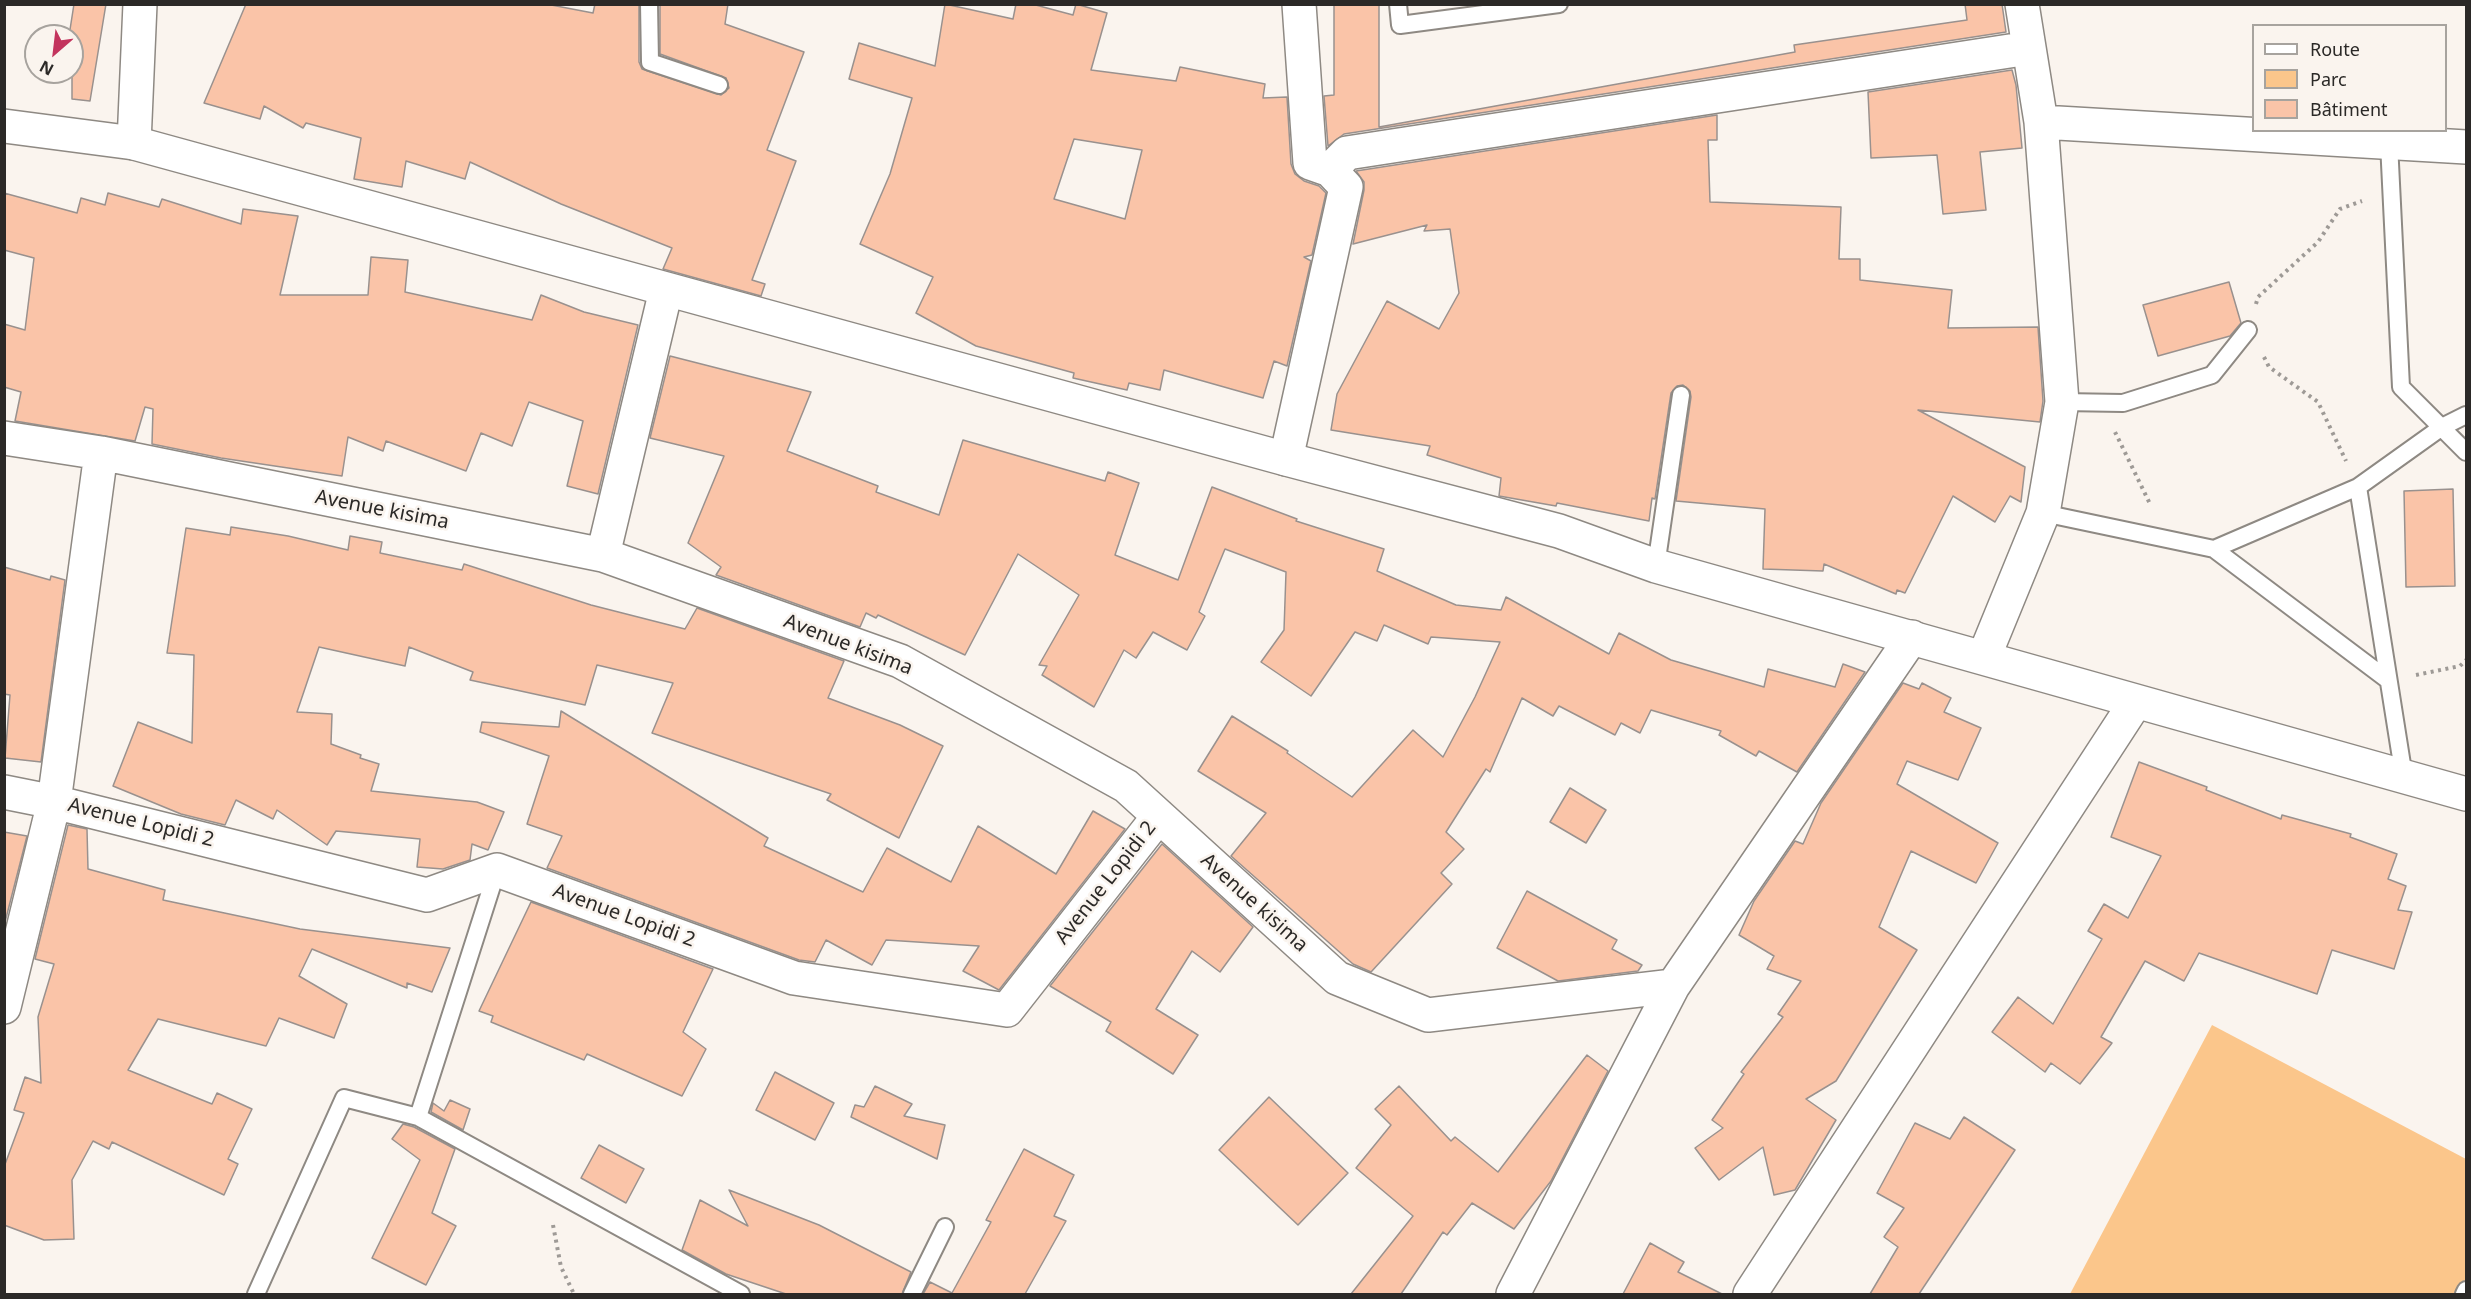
<!DOCTYPE html>
<html>
<head>
<meta charset="utf-8">
<style>
  body { margin:0 }
  #map { position:relative; width:2471px; height:1299px; overflow:hidden; background:#faf4ee; font-family:"Noto Sans",sans-serif }
  canvas { display:block }
  .frame { position:absolute; inset:0; border:6px solid #2b2927; pointer-events:none }
  .legend { position:absolute; left:2252px; top:24px; width:195px; height:108px; box-sizing:border-box; background:#faf4ee; border:2px solid #a7a39e; margin:0; padding:8px 10px; list-style:none; font-size:18px; color:#2b2927 }
  .legend li { display:flex; align-items:center; gap:12px; height:30px }
  .legend b { width:30px; border:2px solid #a7a39e }
  .north { position:absolute; left:24px; top:24px; width:60px; height:60px; box-sizing:border-box; background:#faf4ee; border:2px solid #a7a39e; border-radius:50%; rotate:208deg; font-size:16px; font-weight:700; line-height:24px; text-align:center; color:#2b2927 }
  .north::after { content:''; display:block; margin:auto; width:21px; height:27px; background:#c3345d; clip-path:polygon(50% 0,100% 100%,50% 72%,0 100%) }
</style>
</head>
<body>
<div id="map">
<canvas width="2471" height="1299"></canvas>
<div class="frame"></div>
<ul class="legend">
<li><b style="height:8px;background:#fff"></b>Route</li>
<li><b style="height:16px;background:#fbc68b"></b>Parc</li>
<li><b style="height:16px;background:#fac4a8"></b>Bâtiment</li>
</ul>
<div class="north">N</div>
</div>
<script>
const ctx = document.querySelector('canvas').getContext('2d');
ctx.lineJoin = 'round';
function fillPath(path, color) { ctx.fillStyle = color; ctx.fill(path, 'evenodd'); }
function strokePath(path, color, width, dash) { ctx.strokeStyle = color; ctx.lineWidth = width; ctx.lineCap = dash ? 'butt' : 'round'; ctx.setLineDash(dash || []); ctx.stroke(path); }
function drawText(font, color, halo, rows, align = 'center') {
  ctx.font = font + ' "Noto Sans",sans-serif'; ctx.lineWidth = 5; ctx.setLineDash([]); ctx.textBaseline = 'middle'; ctx.strokeStyle = halo; ctx.fillStyle = color; for (const [text, x, y, turn = 0] of rows) {
    ctx.save(); ctx.translate(x, y); ctx.rotate((+turn || 0) * Math.PI / 180); ctx.textAlign = isNaN(turn) ? turn : align; if (halo) ctx.strokeText(text, 0, 0); ctx.fillText(text, 0, 0); ctx.restore();
  }
}
const green = new Path2D(`
  M2212 1025 2466 1159V1294H2070Z`);
const building = new Path2D(`
  M74 4H106L90 101 72 99V36H69Z
  M246 4H546L593 13 595 4H639V62L642 69 721 95 729 88 726 78 660 54V4H728L725 24 804 52 767 150 796 161 752 280 765 284 761 296 663 269 672 248 561 204 470 162 465 179 406 161 402 187 354 179 361 138 306 123 303 128 264 106 260 119 204 103Z
  M945 4 1013 19 1016 4H1032L1073 15 1076 4 1107 13 1091 70 1176 81 1180 67 1265 84 1263 98 1287 97 1291 164 1295 174 1304 181 1319 186 1326 193 1312 255 1304 257 1311 261 1287 366 1274 361 1263 398 1164 370 1160 390 1129 383 1127 390 1073 378 1074 373 976 346 916 313 933 277 860 244 890 174 912 98 849 79 859 43 935 66ZM1074 139 1142 150 1125 219 1054 199Z
  M1334 4H1379V127L1795 52 1794 45 1967 20 1965 4H2002L2006 32 1344 134 1328 146 1324 96 1334 95Z
  M2012 70 2016 85 2022 148 1980 152 1986 210 1943 214 1937 155 1871 158 1868 92Z
  M1717 115V140H1708L1710 202 1841 207 1839 259H1860V280L1952 290 1948 328 2038 327 2043 401 2040 422 1918 410 2025 467 2021 502 2010 496 1995 522 1953 496 1905 593 1897 590 1896 594 1824 564 1823 571 1763 569 1765 509 1676 501 1691 397 1690 391 1683 385 1677 386 1671 393 1655 499 1652 498 1649 521 1557 503 1556 506 1499 496 1501 478 1427 455 1430 446 1331 430 1337 394 1387 301 1439 329 1459 293 1450 229 1424 231 1427 225 1353 244 1364 190V182L1356 171Z
  M4 193 77 213 81 198 105 205 108 193 159 207 162 199 241 224 243 209 298 216 280 295H368L371 257 408 260 405 292 532 320 541 295 584 312 638 325 598 494 567 486 583 421 529 402 512 446 481 433 466 471 386 441 383 451 348 437 342 476 221 458 152 444 153 409 145 407 135 441 15 421 21 392 4 387V324L25 330 34 258 4 250Z
  M2229 282 2241 323 2230 336 2158 356 2143 305Z
  M670 356 811 392 787 451 878 486 876 492 939 515 963 440 1105 481 1108 472 1139 483 1115 555 1178 580 1212 487 1297 519 1296 521 1384 549 1377 571 1456 605 1501 610 1506 597 1609 654 1619 633 1671 660 1764 687 1768 669 1835 687 1843 664 1865 672 1797 772 1759 751 1756 756 1719 735 1721 731 1651 710 1640 733 1621 723 1615 735 1559 706 1553 716 1522 698 1490 772 1486 769 1446 832 1464 849 1441 873 1452 884 1371 972 1353 964 1231 856 1266 813 1198 771 1232 716 1288 751 1287 753 1352 797 1413 730 1443 757 1475 697 1500 642 1431 637 1428 644 1384 625 1377 641 1355 632 1311 696 1261 662 1284 630 1286 572 1225 549 1199 612 1205 616 1187 650 1153 632 1136 658 1124 650 1094 707 1042 675 1047 666 1039 665 1079 595 1018 554 965 655 878 615 876 618 866 613 860 627 716 575 721 567 688 543 724 456 650 438Z
  M2453 489 2455 586 2406 587 2404 491Z
  M231 527 288 536 348 550 350 536 382 542 380 553 462 570 464 564 591 605 685 629 697 608 844 661 828 698 900 725 943 746 899 838 827 800 831 794 652 733 673 683 597 665 585 705 470 680 473 672 409 647 405 666 319 647 297 712 332 714 331 744 361 755 360 758 379 764 371 791 477 802 504 812 488 850 472 844 470 860 443 869 417 867 420 839 336 831 327 845 277 810 273 819 236 800 225 825 181 814 113 786 138 722 192 743 194 655 167 653 186 528 230 535Z
  M4 567 50 580 51 576 65 580 41 762 5 758 10 695 4 694Z
  M1903 683 1919 689 1922 683 1951 698 1944 712 1981 728 1958 780 1907 761 1897 784 1998 843 1976 883 1911 851 1879 927 1917 950 1836 1081 1806 1099 1836 1120 1795 1190 1774 1195 1763 1147 1719 1180 1695 1148 1723 1128 1712 1120 1744 1074 1741 1072 1783 1017 1778 1014 1801 981 1767 969 1774 956 1739 935 1754 901 1795 841 1803 844 1821 803Z
  M561 711 768 838 764 846 863 892 887 848 951 882 978 826 1056 874 1093 811 1125 829 999 990 963 971 979 946 886 940 872 965 826 940 815 962 799 960 547 868 562 836 527 824 549 756 480 732 482 722 559 727Z
  M2139 762 2207 787 2206 790 2281 819 2282 815 2351 834 2350 837 2397 854 2388 879 2406 886 2398 910 2412 912 2394 969 2332 950 2317 994 2199 953 2184 981 2145 961 2101 1037 2112 1043 2080 1084 2051 1063 2045 1072 1992 1032 2018 997 2053 1024 2102 939 2088 931 2104 904 2128 918 2161 856 2111 837Z
  M1570 788 1606 810 1586 843 1550 822Z
  M68 825 87 829 88 869 165 890 163 900 300 929 450 948 432 992 407 983V988L312 949 299 976 347 1004 334 1038 279 1018 266 1046 158 1019 128 1070 212 1104 217 1093 252 1109 228 1159 238 1164 224 1195 112 1142 109 1149 93 1141 72 1180 74 1239 44 1240 4 1225V1167L24 1113 14 1110 25 1077 41 1083 38 1017 54 964 35 959Z
  M4 832 27 836 4 926Z
  M1162 844 1253 927 1220 972 1192 951 1156 1009 1198 1035 1173 1074 1106 1031 1111 1022 1050 986Z
  M1527 891 1617 940 1612 949 1642 965 1638 971 1558 981 1497 948Z
  M531 902 713 969 683 1032 706 1049 682 1096 587 1054 584 1060 491 1022 493 1016 479 1011Z
  M1587 1055 1608 1071 1551 1181 1514 1229 1472 1203 1447 1235 1443 1232 1401 1294H1351L1413 1216 1356 1168 1391 1125 1375 1109 1399 1086 1451 1141 1455 1137 1498 1172Z
  M775 1072 834 1103 815 1140 756 1110Z
  M875 1086 912 1104 904 1116 945 1125 937 1159 851 1117 855 1105 864 1107Z
  M1269 1097 1348 1173 1298 1225 1219 1150Z
  M450 1100 470 1109 463 1130 431 1112 433 1103 444 1111Z
  M1964 1117 2015 1150 1919 1294H1870L1898 1247 1884 1237 1904 1208 1877 1193 1915 1123 1950 1139Z
  M403 1124 414 1127 455 1149 432 1213 456 1226 426 1285 372 1258 420 1160 392 1139Z
  M599 1145 644 1169 626 1203 581 1178Z
  M1024 1149 1074 1175 1054 1216 1066 1221 1025 1294H923L930 1282 952 1293 991 1222 986 1220Z
  M729 1190 819 1225 911 1272 902 1294H786L726 1274 682 1250 700 1200 748 1226Z
  M1650 1243 1684 1262 1678 1272 1722 1294H1623Z`);
const path = new Path2D(`
  M2256 304 2258 297 2318 242 2340 209 2362 201
  M2264 357 2269 367 2318 402 2346 461
  M2115 432 2151 506
  M2416 675 2460 666 2466 660
  M553 1225 561 1267 574 1294`);
const service = new Path2D(`
  M649 4 650 62 719 85
  M1398 4 1400 25 1559 4
  M2389 143 2401 387 2466 452
  M2062 402 2123 403 2212 375 2248 330
  M2043 513 2214 549 2388 680
  M2214 549 2358 487
  M1656 566 1681 395
  M2404 777 2358 487 2442 427 2466 415
  M418 1117 497 870
  M256 1294 344 1098 418 1117 741 1294
  M912 1294 945 1227
  M2464 1294 2466 1290`);
const minor = new Path2D(`
  M2041 122 2466 147
  M134 143 140 4
  M1330 170 1347 153 2029 48
  M4 438 101 453 603 555 900 661 1126 786 1337 978 1428 1015 1673 986
  M1286 459 1346 187 1330 170 1310 163 1299 4
  M603 555 666 290
  M1984 657 2043 513 2062 402 2041 122 2022 4
  M4 792 54 802 427 895 497 870 794 978 1007 1010 1159 816
  M4 1007 54 802 101 453
  M1513 1294 1673 986 1912 637
  M1750 1294 2135 703`);
const tertiary = new Path2D(`
  M4 126 134 143 1286 459 1559 531 1656 566 2466 794`);
const streetNames = [
  ["Avenue kisima",382,510,11],
  ["Avenue kisima",848,645,21],
  ["Avenue Lopidi 2",141,823,14],
  ["Avenue Lopidi 2",1106,883,-52],
  ["Avenue kisima",1254,903,42],
  ["Avenue Lopidi 2",624,916,20]
];
fillPath(green, '#fbc68b');
fillPath(building, '#fac4a8');
strokePath(building, '#99918e', 1.5);
strokePath(service, '#8e8983', 20);
strokePath(minor, '#8e8983', 36);
strokePath(tertiary, '#8e8983', 36);
strokePath(path, '#9e9a96', 4, [3, 4.5]);
strokePath(service, '#fff', 16);
strokePath(minor, '#fff', 33);
strokePath(tertiary, '#fff', 33);
drawText('20px', '#2b2927', '#faf4ee', streetNames);
</script>
</body>
</html>
